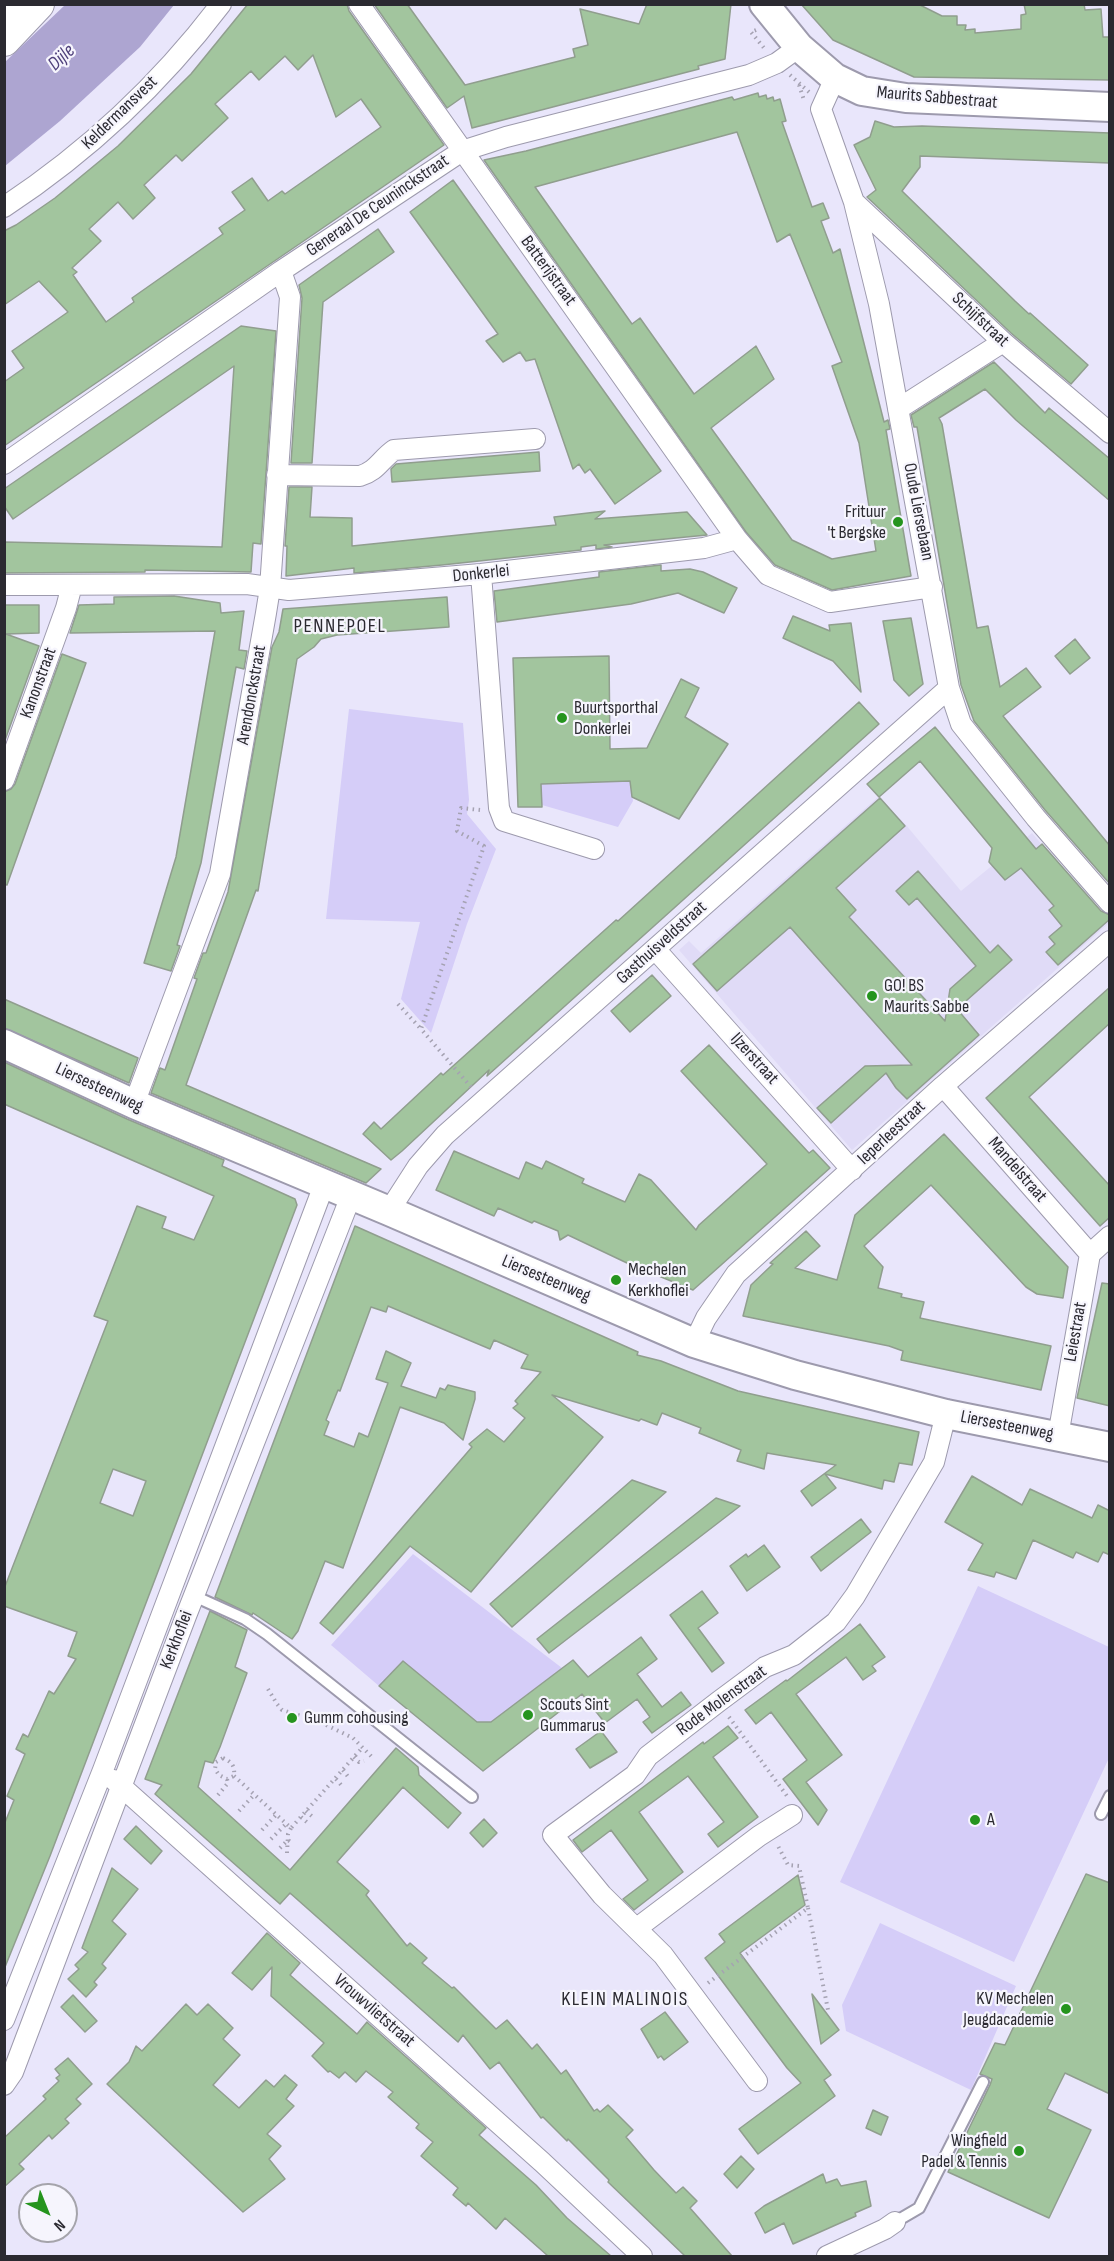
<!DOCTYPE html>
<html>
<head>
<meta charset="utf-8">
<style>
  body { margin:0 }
  #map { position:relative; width:1114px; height:2261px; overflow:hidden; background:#e9e6fb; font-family:"Sofia Sans Condensed",sans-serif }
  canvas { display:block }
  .frame { position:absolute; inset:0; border:6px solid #2b2a31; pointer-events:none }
  .north { position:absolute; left:18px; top:2183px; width:60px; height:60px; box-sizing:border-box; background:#f6f5fd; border:2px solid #a5a4ab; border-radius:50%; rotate:137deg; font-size:16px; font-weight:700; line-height:24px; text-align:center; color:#2b2a31 }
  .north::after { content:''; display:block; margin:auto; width:21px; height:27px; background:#25941e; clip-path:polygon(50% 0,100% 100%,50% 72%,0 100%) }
</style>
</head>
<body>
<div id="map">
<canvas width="1114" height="2261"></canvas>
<div class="frame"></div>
<div class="north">N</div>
</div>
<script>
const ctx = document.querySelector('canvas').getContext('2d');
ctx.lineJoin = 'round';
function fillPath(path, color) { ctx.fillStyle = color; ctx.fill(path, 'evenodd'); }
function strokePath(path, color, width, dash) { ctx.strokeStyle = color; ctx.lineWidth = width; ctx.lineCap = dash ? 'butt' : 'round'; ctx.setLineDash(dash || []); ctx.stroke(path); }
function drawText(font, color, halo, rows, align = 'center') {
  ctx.font = font + ' "Sofia Sans Condensed",sans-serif'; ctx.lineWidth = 4.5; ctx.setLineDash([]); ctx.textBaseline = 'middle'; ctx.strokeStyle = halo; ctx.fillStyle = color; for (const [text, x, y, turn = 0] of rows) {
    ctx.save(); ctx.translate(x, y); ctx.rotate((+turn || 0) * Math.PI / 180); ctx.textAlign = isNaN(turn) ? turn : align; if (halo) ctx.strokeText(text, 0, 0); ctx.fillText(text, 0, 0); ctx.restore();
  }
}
const built = new Path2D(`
  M878 797 906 825 961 891 1032 833 1109 923 852 1150 679 950 689 941 701 953Z`);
const green = new Path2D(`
  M349 709 463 723 469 800 467 814 496 849 467 924 431 1033 401 999 420 922 326 919Z
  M630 781 633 801 618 827 542 805 541 784Z
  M413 1554 562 1668 491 1722H477L403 1661 379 1686 331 1645Z
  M978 1586 1109 1647V1758L1014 1962 840 1882Z
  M880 1923 1016 1986 971 2090 846 2031 842 2005Z`);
const water = new Path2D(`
  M65 5H174L140 47 60 121 5 166V62Z`);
const building = new Path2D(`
  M248 4H347L349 11 444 145 4 446V382L24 368 12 351 68 312 39 281 4 305V231L16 225 55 198 118 146 191 74ZM313 55 336 117 361 99 381 127 285 194 282 191 268 201 252 178 232 192 245 210 219 228 223 234 132 298 134 302 106 322 73 275 77 272 72 268 101 241 89 229 118 202 133 219 155 198 144 185 176 155 182 161 228 118 215 104 251 71 259 80 285 56 298 70Z
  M374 4H407L465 85 575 57 573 49 588 45 580 9 639 24 647 4H731L725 59 698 66 699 69 472 128 464 96 447 108Z
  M801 4H918L942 16H957V25H966L965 30 975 29V33L1021 29V15L1026 14 1024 4H1084L1085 10 1101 9 1103 37H1110V80L914 77 833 40Z
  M758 93 759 97 766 95 767 99 773 97 774 101 780 99 786 121 782 122 812 207 823 203 829 218 821 221 833 253 840 249 884 422 888 420 890 429 886 430 911 576 832 590 775 565 746 532 484 160 526 151 732 97 734 100ZM737 132 777 242 790 234 842 362 832 366 859 443 876 551 832 559 792 540 711 428 774 379 756 346 694 394 640 318 632 324 535 187Z
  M875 121 894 127 922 126 1110 133V163L920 156V167L902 191 1015 301 1029 314 1030 313 1088 365 1071 384 1011 333 867 197 876 190 854 145 870 137Z
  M453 180 661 471 615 504 590 469 585 473 579 464 573 469 535 359 526 361 520 352 503 362 486 341 498 334 410 212Z
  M378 229 394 252 323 302 312 463H291L302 298 299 285Z
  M241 326 276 331 261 544 253 543 251 572 145 570V572L4 573V542L222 547 234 366 13 519 4 506V489Z
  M994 362 1045 413 1049 408 1110 459V501L1016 420 985 389 939 418 942 424 977 628 988 626 1000 687 1026 668 1041 687 1003 716 1110 846V884L1045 810 974 721 961 685 917 427H914L911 415Z
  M539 452 540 471 392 482 391 469 396 464Z
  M289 487H312L310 517 352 518V546L556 525 554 517 605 511 595 519 687 512 707 535 604 545 612 547 596 549V545L581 547V550L442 565 354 573V568L286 576 287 546H285Z
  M661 565V571L690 569 703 572 737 588 724 613 678 593 631 604 497 622 494 591 599 577V572Z
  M174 596 220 603 221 613 244 611 239 650 247 651 244 669 236 667 201 863 177 945 180 946 171 971 144 963 176 857 215 631 70 633 79 605 114 604V597Z
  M447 597 449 627 337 635 321 639 314 647 297 659 258 891 256 890 186 1085 381 1169 366 1183 151 1093 160 1068 165 1070 197 979 194 978 203 953H206L228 892 272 647 279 632 283 609Z
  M4 605H39V633L6 634 39 646 4 743Z
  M793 616 830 631 829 625 851 623 861 692 833 661 783 638Z
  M911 618 923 684 909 696 894 680 883 621Z
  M1075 639 1090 658 1070 674 1055 656Z
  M62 654 86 663 7 885 4 884V792L11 789 15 784Z
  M609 656 610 749 647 748 681 679 699 688 685 717 728 744 679 819 632 797 630 781 541 784 542 807H518L513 658Z
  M859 702 879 724 487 1076 489 1070 402 1151 391 1160 363 1134 374 1122 381 1129 441 1073 443 1075 616 920 618 921Z
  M935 727 1036 849 1042 844 1101 911 1110 915V919L1058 965 1046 952 1055 944 1049 937 1062 926 1049 910 1054 906 1021 868 1005 880 989 862 992 848 920 761 879 797 867 784Z
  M880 798 905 826 836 888 856 910 849 917 945 1021 950 989 976 966 917 898 909 905 896 891 918 871 990 953 998 945 1012 960 957 1009 979 1035 907 1099 896 1088 886 1073 831 1123 817 1108 865 1066 912 1065 790 927 717 991 693 964Z
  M652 975 671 996 630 1032 611 1011Z
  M1110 987V1023L1029 1097 1110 1186V1217L1100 1226 986 1098Z
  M4 999 138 1058 129 1083 4 1028Z
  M709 1045 809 1153 813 1150 830 1168 693 1290 627 1263 568 1235 560 1240 558 1231 534 1221 532 1223 498 1208 494 1216 436 1190 454 1151 519 1179 526 1162 542 1169 546 1161 584 1179 582 1183 625 1202 639 1174 651 1180 696 1230 699 1225 767 1164 681 1071Z
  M4 1062 127 1119 224 1160 222 1166 295 1199 297 1205 50 1856 5 1967 4 1825 14 1800 7 1796 25 1754 16 1749 23 1734 28 1737 49 1691 54 1694 76 1659 68 1656 77 1632 4 1606V1589L108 1321 94 1316 137 1206 166 1217 162 1228 194 1240 214 1196 4 1104ZM113 1469 146 1481 133 1516 100 1503Z
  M944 1134 1068 1267 1063 1298 1037 1294 1026 1287 931 1185 864 1246 883 1267 878 1288 902 1294 901 1297 924 1302 920 1318 1051 1346 1041 1390 901 1360 903 1351 889 1346 743 1316 751 1285 773 1264 770 1263 806 1231 820 1246 795 1268 837 1280 855 1215Z
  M355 1226 638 1352 637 1355 661 1361 738 1391 919 1432 912 1465 899 1463 894 1482 884 1480 882 1489 825 1474 836 1488 812 1506 801 1491 836 1465 767 1453 764 1469 737 1461 741 1450 699 1433 701 1428 662 1413 657 1425 641 1419 639 1421 552 1395 603 1437 471 1592 410 1546 333 1634 320 1623 472 1447 469 1444 487 1429 504 1442 525 1418 513 1408 518 1404 515 1401 541 1372 521 1368 528 1355 494 1340 490 1349 388 1306 386 1312 371 1307 340 1391 338 1390 326 1420 329 1422 324 1435 354 1447 359 1433 368 1437 388 1383 376 1379 386 1351 411 1363 401 1386 436 1398 440 1388 445 1390 448 1385 475 1392V1399L463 1440 444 1423 400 1407 343 1568 325 1561 298 1631 292 1639 253 1613 252 1615 215 1597Z
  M1102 1283 1110 1284V1406L1077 1398Z
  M972 1476 1022 1505 1030 1489 1092 1518 1098 1505 1110 1511V1555L1103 1552 1098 1562 1076 1552 1073 1558 1033 1540 1016 1579 996 1572 994 1577 968 1570 983 1544 945 1522Z
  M632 1480 666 1492 512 1627 490 1604Z
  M716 1498 740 1506 549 1653 537 1639Z
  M861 1519 871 1532 821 1571 811 1557Z
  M764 1545 780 1567 747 1591 730 1566 746 1554 748 1557Z
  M702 1591 718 1613 698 1628 724 1663 712 1672 670 1615Z
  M210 1611 247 1630 235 1667 247 1673 220 1747 213 1763 205 1761 198 1787 290 1870 396 1748 418 1767 419 1775 461 1813 448 1828 403 1787 337 1862 369 1891 366 1895 407 1946 410 1943 427 1958 422 1963 452 1988 454 1987 496 2029 507 2020 532 2049 537 2044 561 2074 566 2070 594 2111 597 2109 600 2112 608 2105 633 2130 626 2137 654 2170 676 2193 683 2187 697 2201 690 2208 732 2256H685L608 2182 609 2180 568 2139 567 2141 543 2117 541 2118 499 2062 490 2069 463 2035 458 2042 290 1893 280 1904 155 1794 162 1785 145 1779Z
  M860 1624 885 1657 872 1666 876 1671 863 1680 846 1657 796 1694 842 1755 806 1782 827 1810 818 1825 783 1779 807 1760 771 1712 756 1724 745 1710 786 1680 787 1681Z
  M641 1637 657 1659 637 1674 662 1707 681 1692 691 1705 652 1733 643 1722 650 1717 637 1699 605 1723 582 1694 483 1771 379 1686 403 1661 477 1722H491L573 1660 588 1677Z
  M728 1726 738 1738 713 1757 758 1817 718 1847 708 1834 724 1822 688 1776 639 1812 683 1872 634 1910 623 1899 648 1880 611 1830 582 1852 573 1840 703 1742 704 1744Z
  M601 1731 617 1752 590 1768 576 1749Z
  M484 1819 497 1833 483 1847 470 1833Z
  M136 1826 162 1851 151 1864 124 1839Z
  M112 1868 138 1889 112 1921 126 1934 102 1964 106 1968 94 1982 97 1985 86 1997 68 1979 79 1969 75 1965 88 1952 82 1948Z
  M1086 1874 1110 1883V2094L1065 2073 1047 2109 1091 2130 1049 2218 948 2172 990 2085 992 2079 980 2074 995 2043 1005 2045Z
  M798 1875 805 1905 740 1953 831 2075 824 2080 835 2096 758 2154 739 2129 801 2083 787 2068 705 1958 725 1942 719 1934Z
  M267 1933 300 1963 290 1975 357 2034 367 2022 369 2024 486 2128 479 2135 536 2185 567 2218 611 2256H548L505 2218 496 2229 468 2203 466 2206 453 2195 458 2188 421 2156 433 2142 416 2128 419 2124 388 2097 393 2092 366 2071 356 2082 345 2072 339 2078 330 2071 328 2072 312 2056 324 2043 271 1996 272 1967 252 1990 232 1973Z
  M812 1994 839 2030 821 2044Z
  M73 1995 97 2021 85 2032 61 2007Z
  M186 2004 197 2015 208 2004 233 2028 223 2039 240 2055 213 2085 239 2108 266 2080 274 2087 285 2075 297 2085 286 2099 294 2106 267 2134 281 2146 269 2159 285 2179 243 2212 107 2084 129 2062 136 2046 142 2051Z
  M665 2012 688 2042 664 2060 661 2056 658 2058 641 2029Z
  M68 2058 92 2084 76 2099 81 2104 65 2119 69 2123 52 2139 49 2135 19 2164 24 2169 4 2187V2138L46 2099 43 2096 59 2081 56 2078 60 2075 55 2069Z
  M873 2110 888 2117 881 2135 866 2128Z
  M741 2156 754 2169 737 2188 724 2174Z
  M823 2174 826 2183 837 2179 841 2186 866 2181 871 2206 855 2213 856 2216 793 2244 784 2223 765 2233 755 2213 764 2206Z`);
const path = new Path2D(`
  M756 30 751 32 764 48
  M790 75 809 92
  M799 85 804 100
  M398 1004 421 1029
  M471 1087 421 1029 484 846 457 831 461 808 480 810
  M268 1689 277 1704 282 1710 318 1721 353 1738 373 1758
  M729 1717 787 1796
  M354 1757 359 1762 364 1761
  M223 1758C232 1762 235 1766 234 1776L227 1779 219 1775 215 1769 216 1762Z
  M343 1770 349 1778
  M234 1776 291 1828 362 1748
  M336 1779 342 1786
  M218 1795 228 1783 227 1779
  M239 1811 254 1795
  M306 1811 314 1818
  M301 1817 309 1824
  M262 1830 276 1815
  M271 1839 286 1824
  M280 1848 288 1840 292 1843
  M287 1853 288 1834 291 1828
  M808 1908 828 2010
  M708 1983 808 1908 799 1866 788 1865 778 1846`);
const lane = new Path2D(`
  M194 1596 245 1619 267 1634 472 1797
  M1101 1814 1110 1796
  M895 2222 919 2208 983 2082`);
const street = new Path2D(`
  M359 4 737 539 768 575 830 602 932 587
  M835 78 821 109 854 202 879 304 949 688 961 724 1036 818 1110 903
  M854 202 1003 342 1110 433
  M4 207C86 153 161 83 221 4
  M898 409 1003 342
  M4 464 281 271 462 151 506 137 749 75 777 63 799 47
  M277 475 360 476C377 471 380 460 394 450L535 439
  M481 574 499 808 504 821 594 849
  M4 585 247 584 289 590 481 574 704 548 737 539
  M4 780 66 608 72 585
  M655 949 852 1170
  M943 1086 1090 1254
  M134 1104 220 874 266 613 270 588 290 297 281 271
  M389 1211 418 1166 445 1135 949 688
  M694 1343 706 1318 736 1274 943 1086 1110 941
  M1058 1436 1090 1254 1110 1236
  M114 1780 542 2162 642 2256
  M637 1928 759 1836 792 1815
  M4 2020 103 1770 324 1185
  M757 2081 663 1955 602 1895 553 1835 635 1775 648 1756 718 1702 765 1667 794 1655 836 1622 855 1596 934 1462 946 1414
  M4 2085 13 2072 186 1616 351 1196
  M827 2256 885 2229 895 2222`);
const secondary = new Path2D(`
  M764 4 799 47 835 78 862 91 906 98 1110 107
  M4 6 6 4
  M4 1044 134 1104 389 1211 694 1343 795 1375 946 1414 1110 1447`);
const primary = new Path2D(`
  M4 40 38 4`);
const markers = [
  [898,522,6,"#25941e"],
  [562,718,6,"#25941e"],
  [872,996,6,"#25941e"],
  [616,1280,6,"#25941e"],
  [528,1715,6,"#25941e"],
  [292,1718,6,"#25941e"],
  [975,1820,6,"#25941e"],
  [1066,2009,6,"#25941e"],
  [1019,2151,6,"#25941e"]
];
const streetNames = [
  ["Maurits Sabbestraat",937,98,5],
  ["Keldermansvest",120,113,-44],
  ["Generaal De Ceuninckstraat",378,206,-34],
  ["Batterijstraat",548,271,54],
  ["Schijfstraat",980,320,43],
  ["Oude Liersebaan",918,512,79],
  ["Donkerlei",481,574,-6],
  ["Kanonstraat",39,683,-70],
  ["Arendonckstraat",252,695,-80],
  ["Gasthuisveldstraat",662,943,-42],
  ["IJzerstraat",754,1059,48],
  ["Liersesteenweg",99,1088,25],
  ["Ieperleestraat",892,1133,-43],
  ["Mandelstraat",1017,1170,49],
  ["Liersesteenweg",546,1279,23],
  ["Leiestraat",1076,1332,-80],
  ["Liersesteenweg",1007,1426,11],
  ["Kerkhoflei",177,1640,-69],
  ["Rode Molenstraat",722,1701,-36],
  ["Vrouwvlietstraat",374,2011,41]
];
const poiNames = [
  ["Frituur",886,512,"right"],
  ["'t Bergske",886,533,"right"],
  ["Buurtsporthal",574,708],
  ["Donkerlei",574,729],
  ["GO! BS",884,986],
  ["Maurits Sabbe",884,1007],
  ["Mechelen",628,1270],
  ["Kerkhoflei",628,1291],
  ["Scouts Sint",540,1705],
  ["Gummarus",540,1726],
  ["Gumm cohousing",304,1718],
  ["A",987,1820],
  ["KV Mechelen",1054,1999,"right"],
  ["Jeugdacademie",1054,2020,"right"],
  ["Wingfield",1007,2141,"right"],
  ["Padel & Tennis",1007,2162,"right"]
];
const waterNames = [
  ["Dijle",62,58,-43]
];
const neighbourhoodNames = [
  ["PENNEPOEL",340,627],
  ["KLEIN MALINOIS",625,2000]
];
fillPath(built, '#e0dbf7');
fillPath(green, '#d5cdf8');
fillPath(water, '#ada5d1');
fillPath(building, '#a2c59e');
strokePath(building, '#909e8e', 1.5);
strokePath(lane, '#9d9aad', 14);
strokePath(street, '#9d9aad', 22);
strokePath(secondary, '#9d9aad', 32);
strokePath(primary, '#9d9aad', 34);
strokePath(path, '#a5a2b2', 4, [1.5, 4.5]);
strokePath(lane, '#fff', 10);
strokePath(street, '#fff', 20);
strokePath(secondary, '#fff', 28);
strokePath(primary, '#fff', 32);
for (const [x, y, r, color] of markers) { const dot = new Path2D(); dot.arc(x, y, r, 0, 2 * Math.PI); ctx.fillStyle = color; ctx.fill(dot); strokePath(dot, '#f6f5fd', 2); }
drawText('18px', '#2b2a31', '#f6f5fd', streetNames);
drawText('18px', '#2b2a31', '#f6f5fd', poiNames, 'left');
drawText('italic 20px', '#50427c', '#f6f5fd', waterNames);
ctx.letterSpacing = '1.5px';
drawText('20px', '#2b2a31', '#f6f5fd', neighbourhoodNames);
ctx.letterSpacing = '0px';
</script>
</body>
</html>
